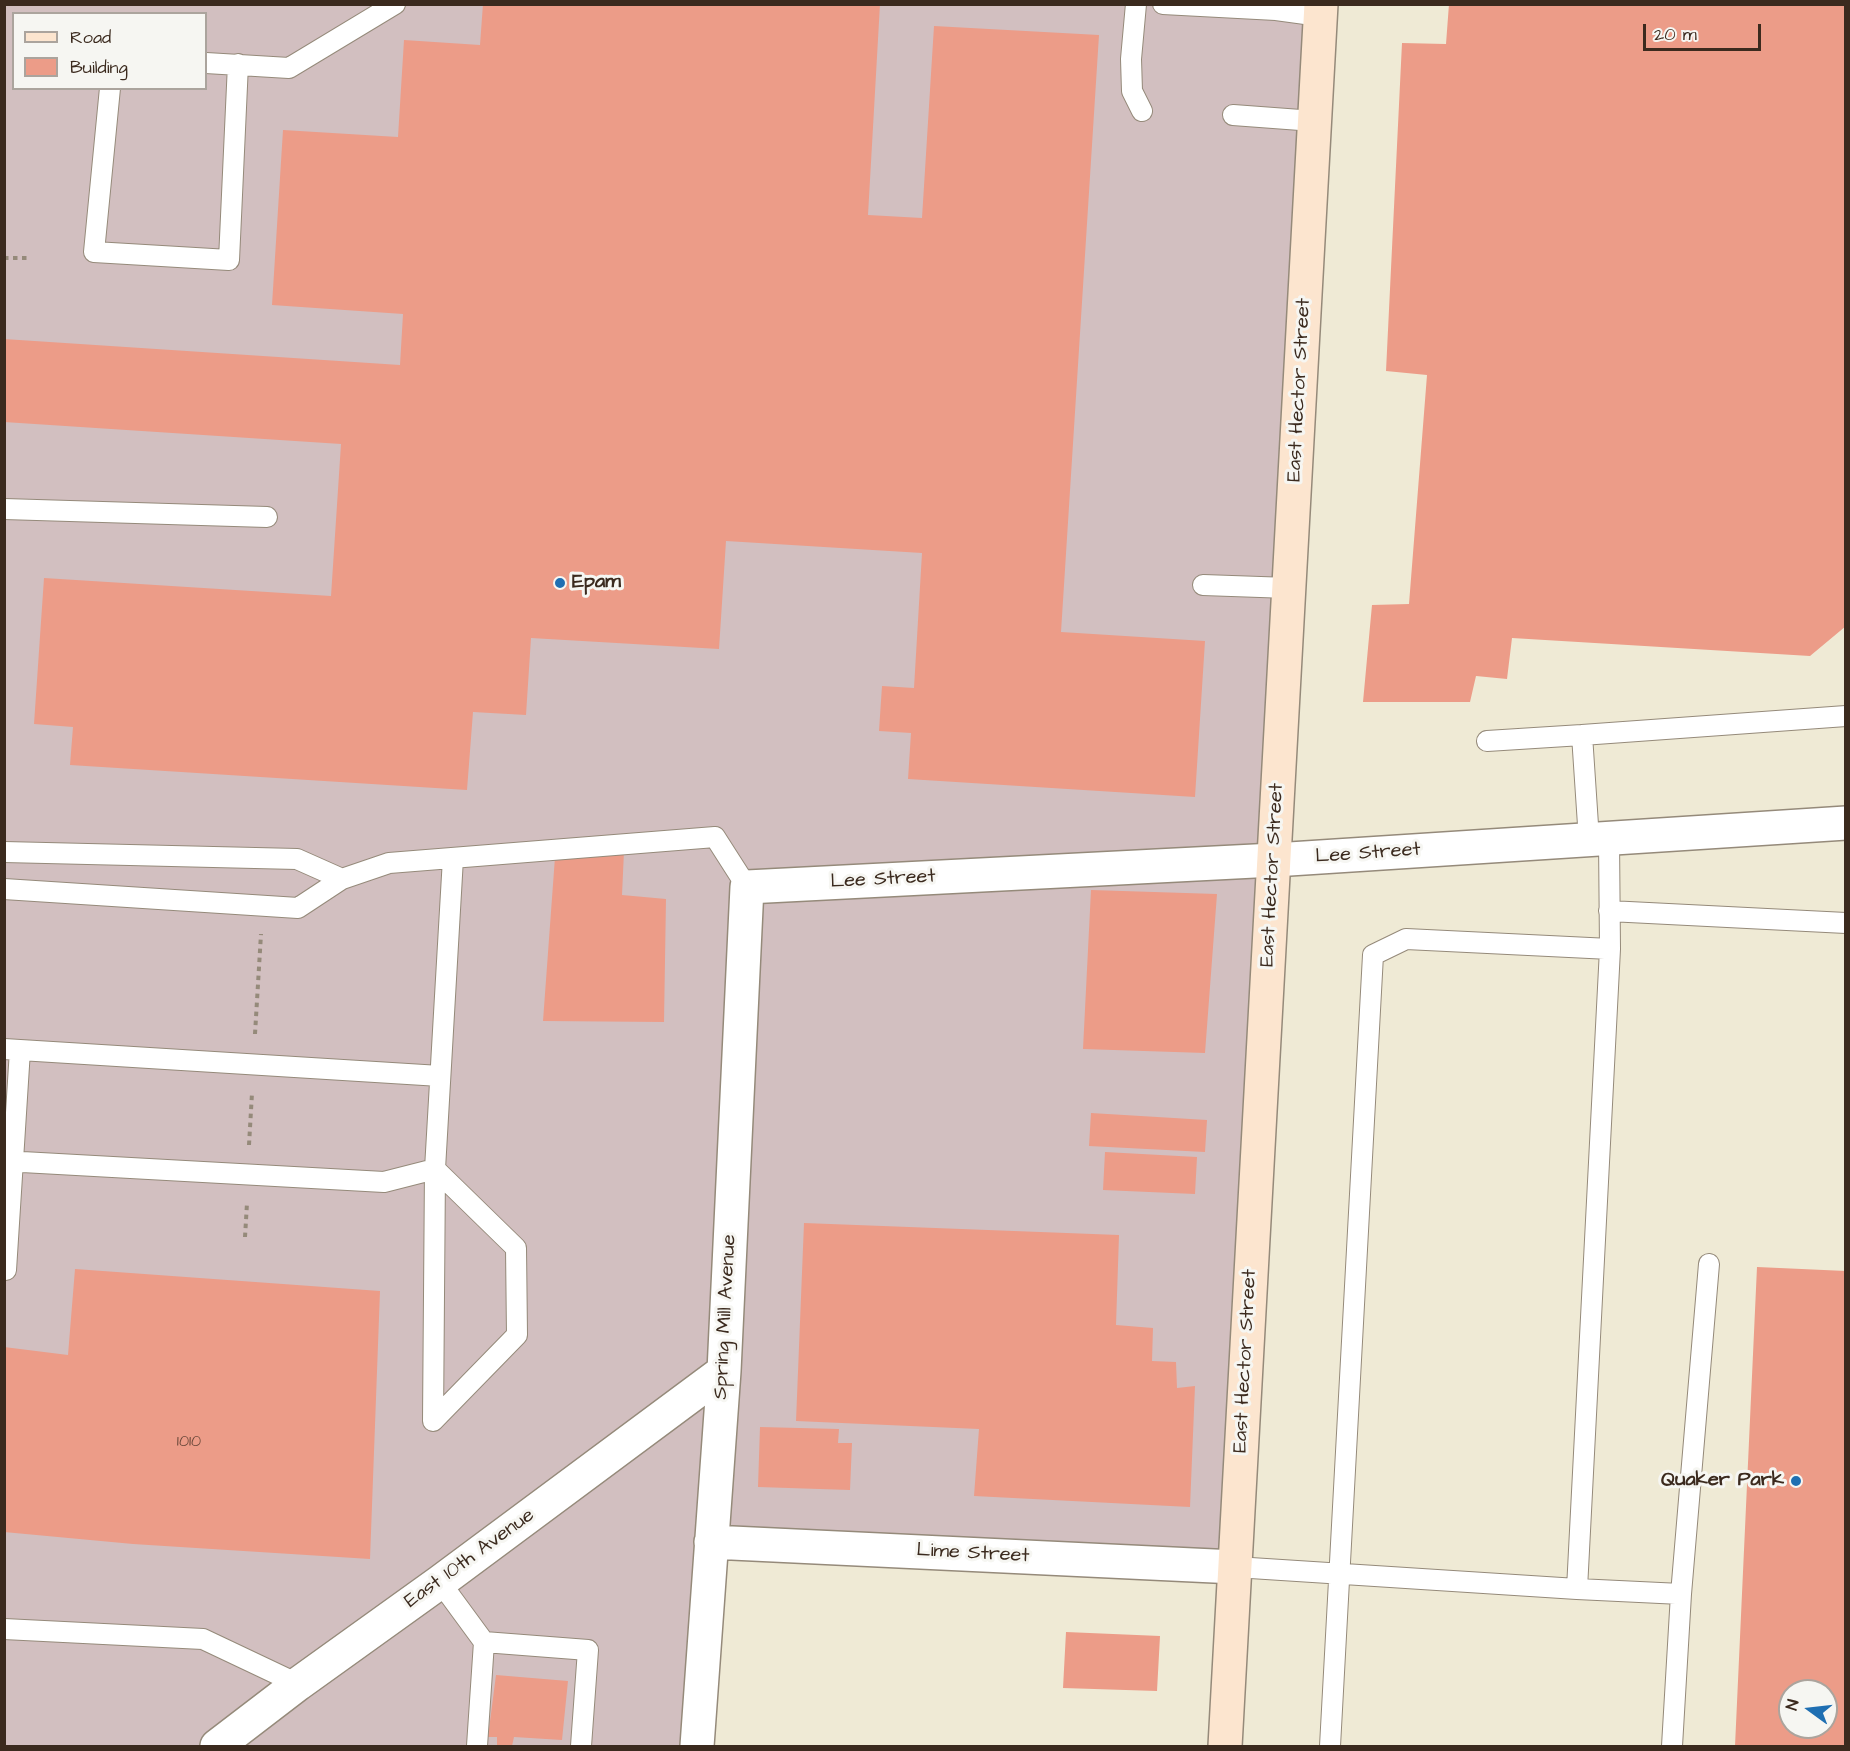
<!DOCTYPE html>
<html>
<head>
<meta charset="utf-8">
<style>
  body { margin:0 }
  #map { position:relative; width:1850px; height:1751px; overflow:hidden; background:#efead5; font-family:"Architects Daughter",sans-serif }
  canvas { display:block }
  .frame { position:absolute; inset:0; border:6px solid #3b2a1e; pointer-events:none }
  .legend { position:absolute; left:12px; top:12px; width:195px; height:78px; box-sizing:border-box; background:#f6f6f2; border:2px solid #aba49d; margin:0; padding:8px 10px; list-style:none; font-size:18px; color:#3b2a1e }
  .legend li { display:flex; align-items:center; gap:12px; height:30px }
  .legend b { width:30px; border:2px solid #aba49d }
  .north { position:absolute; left:1778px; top:1679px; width:60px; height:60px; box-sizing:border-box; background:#f6f6f2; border:2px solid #aba49d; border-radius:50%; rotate:285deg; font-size:16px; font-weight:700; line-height:24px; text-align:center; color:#3b2a1e }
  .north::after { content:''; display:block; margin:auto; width:21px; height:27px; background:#1f6fb2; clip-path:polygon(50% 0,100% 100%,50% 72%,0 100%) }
  .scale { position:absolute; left:1643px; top:24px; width:118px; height:27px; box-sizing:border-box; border:3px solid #3b2a1e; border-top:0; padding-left:8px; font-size:18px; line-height:21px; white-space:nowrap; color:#3b2a1e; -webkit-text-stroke:4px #f6f6f2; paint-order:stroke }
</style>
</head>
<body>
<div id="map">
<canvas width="1850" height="1751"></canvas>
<div class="frame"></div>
<ul class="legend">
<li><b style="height:8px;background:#fce5cf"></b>Road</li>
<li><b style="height:16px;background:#ec9c88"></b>Building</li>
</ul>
<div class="north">N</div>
<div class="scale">20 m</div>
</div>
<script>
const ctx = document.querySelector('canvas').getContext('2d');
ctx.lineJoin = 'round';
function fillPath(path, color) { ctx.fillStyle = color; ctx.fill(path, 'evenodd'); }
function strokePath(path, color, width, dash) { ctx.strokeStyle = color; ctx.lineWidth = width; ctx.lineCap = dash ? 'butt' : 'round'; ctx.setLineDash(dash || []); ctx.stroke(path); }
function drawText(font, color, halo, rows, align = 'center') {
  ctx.font = font + ' "Architects Daughter",sans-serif'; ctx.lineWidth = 6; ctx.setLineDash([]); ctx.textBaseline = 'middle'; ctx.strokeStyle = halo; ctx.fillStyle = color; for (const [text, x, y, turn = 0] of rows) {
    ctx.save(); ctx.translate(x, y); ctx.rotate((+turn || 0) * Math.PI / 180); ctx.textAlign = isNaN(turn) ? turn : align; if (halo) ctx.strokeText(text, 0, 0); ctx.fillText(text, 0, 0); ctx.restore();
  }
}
const industrial = new Path2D(`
  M5 5H1321L1235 1567 711 1542 698 1746H5ZM14 14H206V88H14Z`);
const building = new Path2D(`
  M483 4H880L868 215 922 218 934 26 1099 35 1061 632 1205 641 1195 797 908 779 911 733 879 731 882 686 914 688 922 553 726 541 719 649 531 638 526 715 473 712 467 790 70 765 73 727 34 724 44 578 331 596 341 444 4 422V339L400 365 403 314 272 305 283 130 398 137 404 40 480 45Z
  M1449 4H1846V626L1810 656 1512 638 1507 679 1476 676 1470 702H1363L1372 605 1409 604 1427 375 1386 371 1402 43 1446 44Z
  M624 851 622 895 666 899 664 1022 543 1021 555 857Z
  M1091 890 1217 894 1205 1053 1083 1049Z
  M1091 1113 1207 1120 1205 1152 1089 1146Z
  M1105 1152 1197 1157 1195 1194 1103 1190Z
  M804 1223 1119 1235 1116 1325 1153 1328 1152 1361 1176 1362 1177 1388 1195 1386 1190 1507 974 1496 979 1429 796 1421Z
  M1757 1267 1846 1271V1746H1735ZM1790 1691H1826V1727H1790Z
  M75 1269 380 1291 370 1559 133 1544 4 1532V1347L68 1355Z
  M760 1427 839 1429 838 1443H852L850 1490 758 1487Z
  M1066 1632 1160 1636 1157 1691 1063 1688Z
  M496 1675 568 1681 562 1740 514 1737 512 1746H497V1737H488Z`);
const path = new Path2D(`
  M4 258H29
  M255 1034 261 934
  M249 1145 252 1093
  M245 1237 247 1203`);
const service = new Path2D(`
  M1136 4 1131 59 1132 91 1142 111
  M1163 4 1276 10 1320 16
  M206 63 289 68 395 4
  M110 88 94 252 229 260 238 64
  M1233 115 1314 121
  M4 509 267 517
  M1203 585 1289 588
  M1582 735 1846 716
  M1487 741 1582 735 1589 840
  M4 852 297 859 342 879
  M4 889 298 908 342 879 389 863 715 837 747 887
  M1609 911 1846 923
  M4 1049 440 1076
  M4 1161 384 1182 435 1169 453 858
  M435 1169 516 1248 517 1335 433 1421Z
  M4 1270H6L20 1050
  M1235 1567 1577 1589 1681 1594
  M440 1582 484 1642 477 1746
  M1577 1589 1610 949
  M4 1629 203 1639 298 1684
  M484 1642 588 1650 581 1746
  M1330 1746 1373 955 1406 939 1610 949 1609 839
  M1672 1746 1681 1594 1709 1264`);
const minor = new Path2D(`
  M711 1542 1235 1567
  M217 1746 298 1684 440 1582 724 1371
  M697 1746 724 1371 747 887 1274 860 1846 823`);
const secondary = new Path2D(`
  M1225 1746 1321 4`);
const markers = [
  [560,583,6,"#1f6fb2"],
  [1796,1481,6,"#1f6fb2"]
];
const numberNames = [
  ["1010",189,1443]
];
const streetNames = [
  ["East Hector Street",1300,390,-87],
  ["Lee Street",1368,854,-4],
  ["East Hector Street",1273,875,-87],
  ["Lee Street",883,880,-3],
  ["Spring Mill Avenue",726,1317,-87],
  ["East Hector Street",1246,1361,-87],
  ["Lime Street",973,1554,3],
  ["East 10th Avenue",470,1559,-36]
];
const poiNames = [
  ["Epam",572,583],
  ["Quaker Park",1784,1481,"right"]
];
fillPath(industrial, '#d2bfc0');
fillPath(building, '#ec9c88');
strokePath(service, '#958a7a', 22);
strokePath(minor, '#958a7a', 36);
strokePath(secondary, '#958a7a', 36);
strokePath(path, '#958a7a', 4, [4.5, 4.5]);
strokePath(service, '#fff', 20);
strokePath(minor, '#fff', 33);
strokePath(secondary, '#fce5cf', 33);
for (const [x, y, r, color] of markers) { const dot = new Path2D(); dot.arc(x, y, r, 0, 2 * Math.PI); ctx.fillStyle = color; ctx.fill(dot); strokePath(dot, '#f6f6f2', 2); }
drawText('16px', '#674638', null, numberNames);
drawText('20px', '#3b2a1e', '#f6f6f2', streetNames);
drawText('bold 20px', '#3b2a1e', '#f6f6f2', poiNames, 'left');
</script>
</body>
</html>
